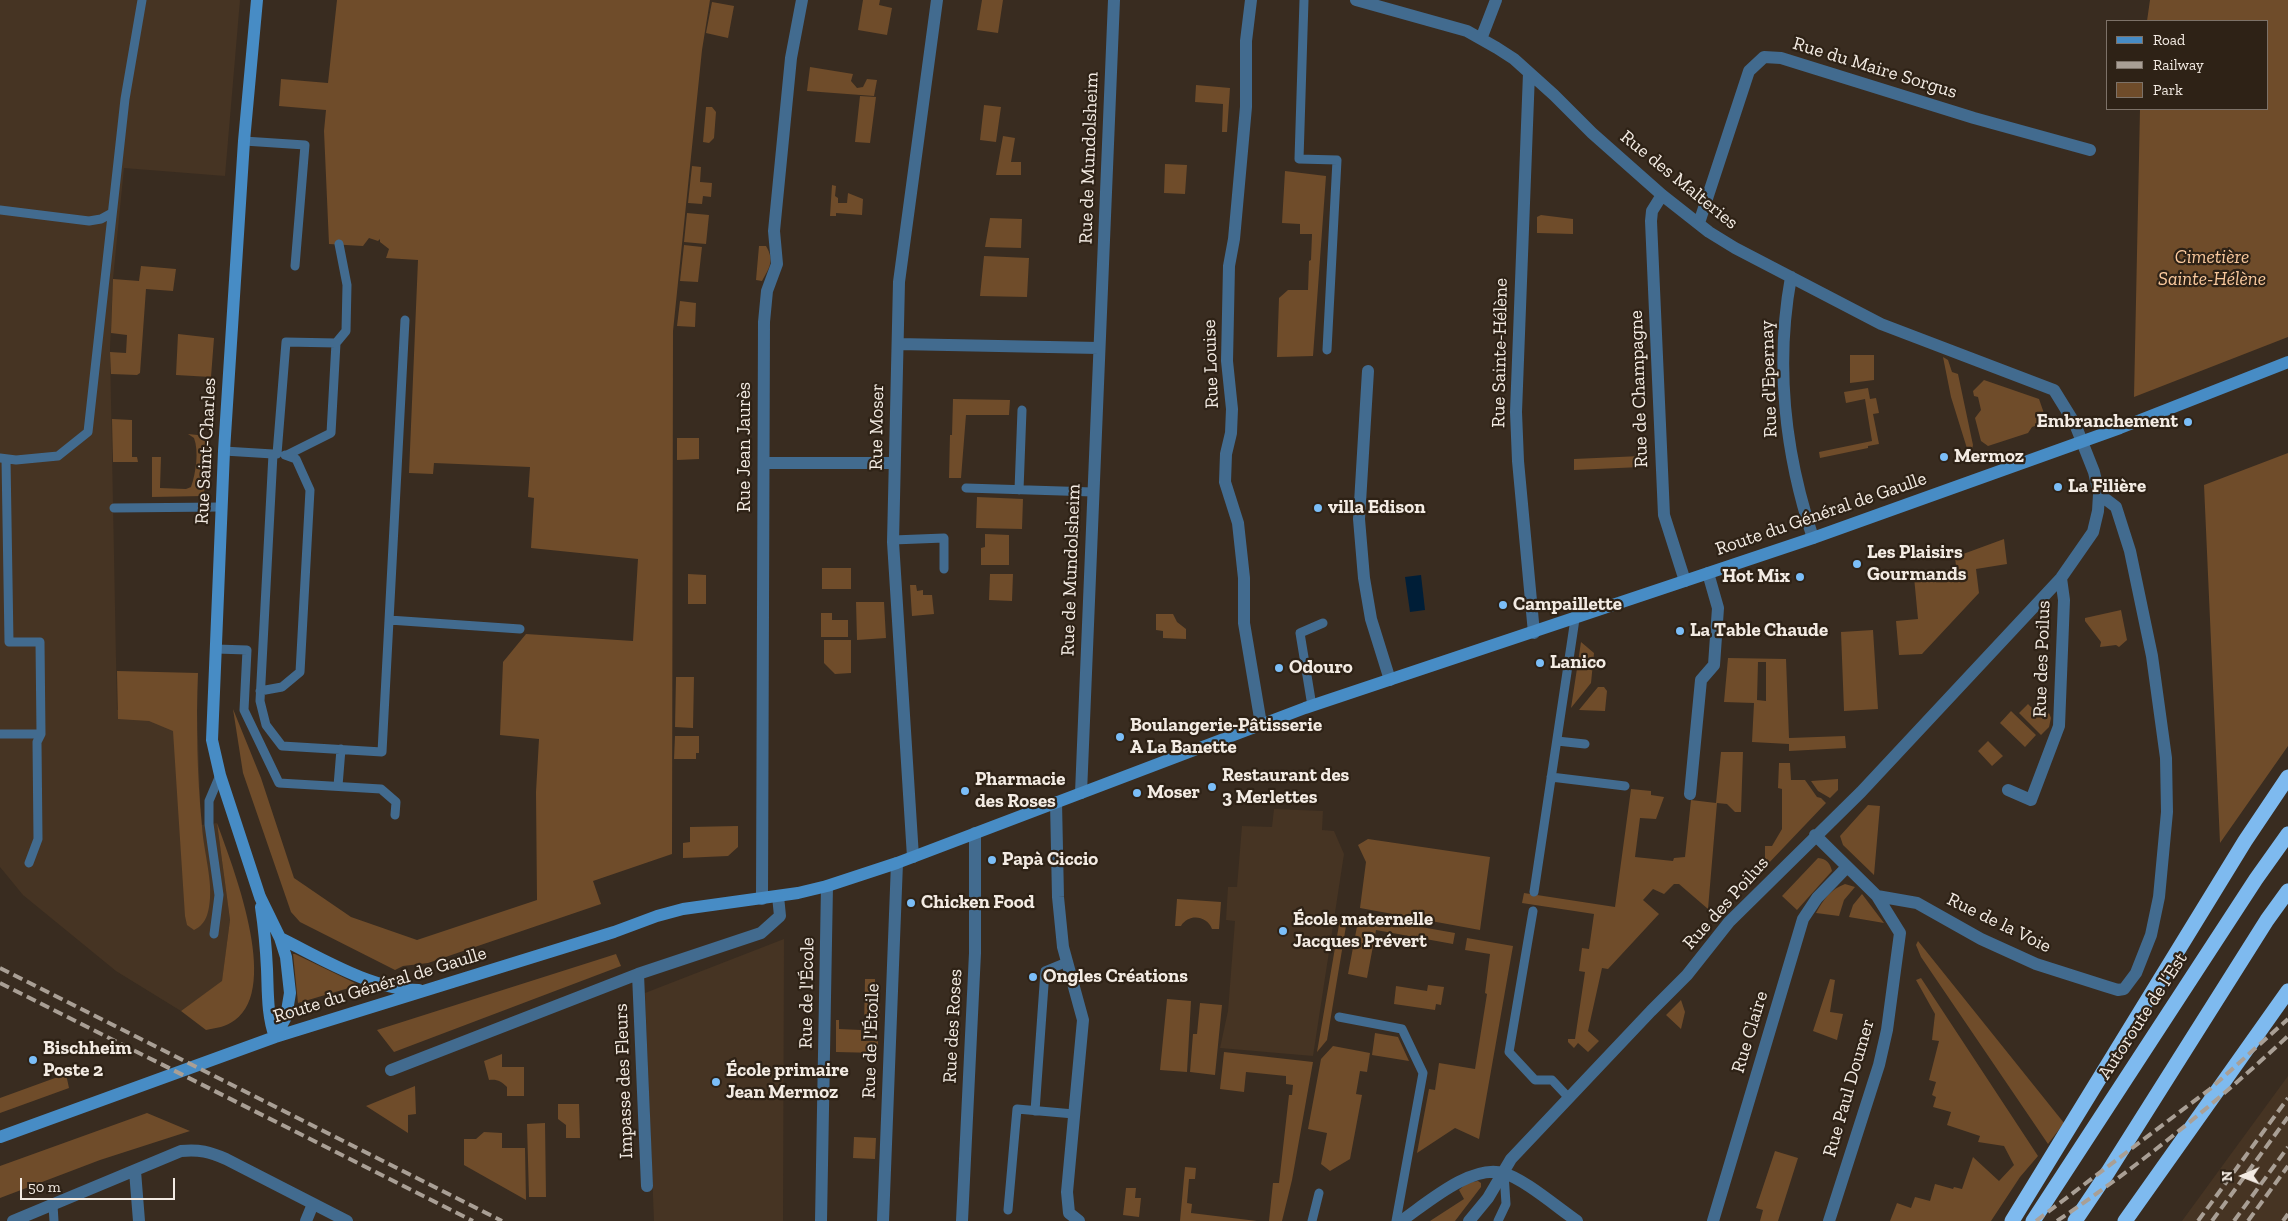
<!DOCTYPE html>
<html>
<head>
<meta charset="utf-8">
<style>
  body { margin:0 }
  #map { position:relative; width:2288px; height:1221px; overflow:hidden; background:#392c20; font-family:"Zilla Slab",serif }
  canvas { display:block }
  .legend { position:absolute; left:2106px; top:20px; width:162px; height:90px; box-sizing:border-box; background:#2e2216; border:1px solid #7d7268; margin:0; padding:6px 9px; list-style:none; font-size:15px; color:#f3ebe3 }
  .legend li { display:flex; align-items:center; gap:10px; height:25px }
  .legend b { width:25px; border:1px solid #7d7268 }
  .north { position:absolute; left:2218px; top:1151px; width:50px; height:50px; -webkit-text-stroke:4px #2e2216; paint-order:stroke; rotate:269deg; font-size:14px; font-weight:700; line-height:20px; text-align:center; color:#f3ebe3 }
  .north::after { content:''; display:block; margin:auto; width:18px; height:22px; background:#f3ebe3; clip-path:polygon(50% 0,100% 100%,50% 72%,0 100%) }
  .scale { position:absolute; left:20px; top:1178px; width:155px; height:22px; box-sizing:border-box; border:2px solid #f3ebe3; border-top:0; padding-left:6px; font-size:15px; line-height:18px; white-space:nowrap; color:#f3ebe3; -webkit-text-stroke:4px #2e2216; paint-order:stroke }
</style>
</head>
<body>
<div id="map">
<canvas width="2288" height="1221"></canvas>
<ul class="legend">
<li><b style="height:6px;background:#478cc5"></b>Road</li>
<li><b style="height:6px;background:#a99f95"></b>Railway</li>
<li><b style="height:14px;background:#6f4c2a"></b>Park</li>
</ul>
<div class="north">N</div>
<div class="scale">50 m</div>
</div>
<script>
const ctx = document.querySelector('canvas').getContext('2d');
ctx.lineJoin = 'round';
function fillPath(path, color) { ctx.fillStyle = color; ctx.fill(path, 'evenodd'); }
function strokePath(path, color, width, dash) { ctx.strokeStyle = color; ctx.lineWidth = width; ctx.lineCap = dash ? 'butt' : 'round'; ctx.setLineDash(dash || []); ctx.stroke(path); }
function drawText(font, color, halo, rows, align = 'center') {
  ctx.font = font + ' "Zilla Slab",serif'; ctx.lineWidth = 4.5; ctx.setLineDash([]); ctx.textBaseline = 'middle'; ctx.strokeStyle = halo; ctx.fillStyle = color; for (const [text, x, y, turn = 0] of rows) {
    ctx.save(); ctx.translate(x, y); ctx.rotate((+turn || 0) * Math.PI / 180); ctx.textAlign = isNaN(turn) ? turn : align; if (halo) ctx.strokeText(text, 0, 0); ctx.fillText(text, 0, 0); ctx.restore();
  }
}
const built = new Path2D(`
  M0 0H240L225 176 124 168 113 279 110 349 117 710 197 709 201 825 217 823 230 920 222 982 181 1011 116 971 23 895 0 867Z
  M1274 809 1323 811 1322 830 1334 831 1344 854 1313 1056 1220 1048 1228 1011 1235 921 1226 920 1228 887H1237L1242 826 1272 827Z
  M784 939 783 1221H654L645 993Z
  M2288 1076V1221H2182Z`);
const green = new Path2D(`
  M337 0H710L702 50 673 331 672 854 593 881 601 904 428 963 403 966 395 970 300 922 291 912 243 773 233 709 261 778 294 878 351 917 417 940 537 900 536 792 539 739 500 735 503 662 526 634 633 641 638 559 531 548 534 498 528 497 530 467 434 463 433 474 409 473 418 260 386 258 389 249 380 242V239L378 241 369 238 363 246 329 244 324 131 326 110 279 106 281 79 328 83Z
  M863 0H880L879 5 892 8 887 35 858 30Z
  M982 0H1003L998 33 977 30Z
  M2150 0H2288V337L2134 397 2140 109H2267V21H2147Z
  M712 2 734 6 728 38 706 33Z
  M810 67 853 74 851 81 857 88 863 87 867 79 877 80 874 96 807 91Z
  M1196 85 1230 88 1227 132H1222L1223 104 1195 102Z
  M860 96 876 97 870 143 855 142Z
  M984 105 1001 107 996 142 980 140Z
  M706 107H712L716 112 714 138 709 143 703 142Z
  M1003 136 1015 138 1011 162H1021V175H996Z
  M1165 164 1187 165 1185 194 1164 193Z
  M692 166 701 167 700 182 712 183 711 197 703 196 702 204 688 203Z
  M1285 171 1326 176 1313 356 1277 357 1279 298 1288 290H1308L1309 261 1311 260 1312 234H1300V224L1282 223Z
  M832 185 836 186 835 196 838 198V203H847L848 193 863 199 862 215 836 213V216H830Z
  M687 213 709 215 706 244 684 242Z
  M1541 215 1573 219V234L1537 233V217Z
  M990 218 1022 219 1021 248 985 247Z
  M684 245 702 247 698 282 680 281Z
  M759 246H766C775 261 769 268 762 281L756 280Z
  M984 256 1029 258 1027 297 980 296Z
  M141 266 176 269 173 291 146 289 140 373 137 375 111 374 110 352 126 353 127 335 111 333 113 279 139 281Z
  M680 301 696 303 695 327 677 326Z
  M178 334 214 338 211 377 176 375Z
  M1850 355H1874V380L1850 383Z
  M1943 357 1948 360 1952 372 1958 374 1973 445 1970 458 1951 397Z
  M1984 380 2039 399 2046 419 2044 423 2032 427 2028 433 1988 446 1981 441 1975 418 1981 410 1978 397 1974 396 1973 391Z
  M1868 388 1870 399 1876 398 1879 413 1873 414 1879 444 1868 446V448L1820 458 1819 452 1872 441 1865 399 1846 403 1844 392Z
  M953 399 1010 400 1009 415H966L961 478H949L950 435H952Z
  M112 419 132 420V457H137L138 462H113Z
  M188 434 207 436 204 496 152 497V457H161L160 488 186 489 191 487C196 473 199 451 194 438Z
  M677 438H699V459L677 460Z
  M2288 453V746L2220 843 2204 485Z
  M1641 456V467L1574 470V459Z
  M977 497 1023 499 1022 529 976 528Z
  M985 534 1009 535V565H981V548L985 547Z
  M2004 539 2007 564 1976 569 1979 593 1922 654 1899 655 1896 621 1918 619 1914 577 1937 569 1941 581 1957 575 1955 557Z
  M822 568H851V589H822Z
  M688 574 706 575V604H688Z
  M990 574H1013L1012 601 989 600Z
  M910 585H916L917 591 923 590V595H932L934 614 912 616Z
  M856 602H884L886 638 857 640Z
  M2121 610 2127 640 2119 647 2116 645 2100 647 2101 642 2085 621V618Z
  M821 613H832V620H848V637H821Z
  M1156 614H1173L1177 622 1186 629V639L1163 638V631L1156 630Z
  M1873 630 1878 709 1844 711 1841 632Z
  M824 640H851V673L835 674 824 663Z
  M1581 642 1594 653 1591 683 1571 708Z
  M1728 658 1786 659 1789 738 1845 736 1846 748 1789 751V744L1752 742 1754 703 1724 702ZM1758 662H1766V701L1757 700Z
  M117 671 198 673C196 723 197 775 202 826 203 847 212 878 210 898 209 911 207 924 194 930L187 925 185 916 173 731 149 721 118 719Z
  M676 677H694L693 728 675 727Z
  M1598 687H1604L1607 691 1605 711 1579 710Z
  M2028 704 2043 719 2049 713 2051 718 2049 727 2041 735 2019 713Z
  M2011 711 2036 735 2025 747 2000 723Z
  M675 736H699V753H696V759H674Z
  M1988 741 2003 756 1992 766 1978 751Z
  M1721 752H1743L1741 812H1735L1727 804 1717 803 1708 909 1679 884H1674L1664 894 1653 889 1643 900 1659 914 1608 969 1602 968 1588 1031 1599 1041 1588 1052 1578 1043 1574 1048 1568 1042V1039H1575L1585 972 1579 971 1582 948 1589 949 1594 914 1522 903 1524 893 1615 907 1631 789 1651 791V795L1664 797 1656 819 1640 818 1635 857 1673 861 1674 858 1685 857 1691 800 1716 803Z
  M1779 763H1790L1791 780H1805L1817 797 1821 798 1826 803 1765 867V846H1772L1782 829V789L1778 788Z
  M1838 779V790L1830 798 1818 791 1811 781Z
  M1868 805 1880 806 1874 875 1843 845 1840 836Z
  M217 823C232 865 281 987 235 1020 226 1027 216 1028 206 1030L181 1011 222 981 230 920Z
  M738 826V847L728 856 683 858V843L690 842V827Z
  M1368 839 1490 857 1480 930 1360 908 1366 862 1358 845Z
  M1818 858C1827 859 1830 863 1832 871L1797 910 1782 896Z
  M1845 884 1855 887 1844 900 1839 916 1816 913C1823 900 1831 889 1845 884Z
  M1862 894 1884 923 1849 917 1853 905Z
  M1177 899 1221 902 1219 929H1212C1207 916 1189 913 1181 926H1175Z
  M1359 916 1455 933 1453 944 1376 930 1367 978 1348 974Z
  M1340 919 1347 920 1327 1040 1317 1052Z
  M1467 938 1513 946 1479 1139 1455 1128 1417 1153 1429 1089 1435 1090 1439 1063 1475 1069 1487 994 1485 993 1490 954 1465 950Z
  M1918 941 2064 1123 2048 1144 1921 957 1916 945Z
  M293 954H295L359 985 298 1003Z
  M616 954 621 966 394 1052 377 1030Z
  M1921 978 2038 1156 2020 1177 1991 1221H1890L1897 1203 1911 1208 1915 1197 1930 1201 1935 1184 1953 1189 1954 1187 1962 1189 1973 1157 1999 1181 2014 1165 2004 1146 1978 1142 1980 1136 1947 1125 1951 1112 1933 1107 1936 1097 1932 1095 1936 1082 1929 1080 1939 1041 1932 1040 1935 1014 1916 980Z
  M865 979H875V992H880L879 1028H864Z
  M1830 979 1835 980 1830 1012 1843 1014 1837 1040 1813 1031Z
  M1428 985 1444 987 1441 1005 1436 1004 1435 1010 1394 1004 1396 986 1427 991Z
  M1167 999 1191 1001 1187 1072 1160 1070Z
  M1681 1000 1685 1012 1681 1029 1666 1015Z
  M1200 1003 1222 1005 1215 1075 1190 1072 1193 1034H1197Z
  M836 1020H839V1029L861 1030V1041H878V1053L836 1052Z
  M1375 1033 1398 1037 1409 1061 1372 1055Z
  M1333 1046 1370 1053 1367 1072 1360 1071 1356 1094 1362 1095 1350 1159 1330 1171 1321 1164 1327 1133 1308 1129 1321 1059Z
  M1224 1052 1313 1062 1292 1180 1282 1221H1269L1273 1183H1279L1289 1095H1292L1293 1085 1286 1084V1076L1246 1072 1244 1092 1220 1089Z
  M502 1054V1067H524V1096H507V1087C501 1081 497 1079 489 1080L484 1061Z
  M66 1074 69 1088 0 1113V1098Z
  M415 1086 416 1114 408 1115V1133L366 1106Z
  M558 1104H579L580 1138H566V1125L558 1119Z
  M147 1113 190 1131 100 1160 0 1198V1166Z
  M545 1123 546 1197H529L527 1124Z
  M484 1132 502 1133V1148H525L526 1200 464 1165V1139H476Z
  M854 1137 876 1138 875 1159 853 1158Z
  M1775 1151 1798 1158 1778 1221H1760L1763 1210 1756 1208Z
  M1185 1167 1196 1168 1195 1179H1189L1187 1203 1192 1204 1191 1213 1257 1221H1180Z
  M1478 1181 1481 1183V1187L1455 1221H1430L1464 1199 1459 1190 1467 1183Z
  M1126 1188H1136L1135 1198H1141L1139 1217 1123 1215Z`);
const water = new Path2D(`
  M1421 575 1425 610 1410 612 1405 577Z`);
const lane = new Path2D(`
  M1304 0 1299 159 1337 160 1327 350
  M244 141 305 145 295 266
  M0 210 89 221 101 219 112 213
  M336 343 346 331 347 285 339 244
  M224 451 273 454 260 701 266 725 282 746 382 752 405 320
  M277 454 286 342 336 343 331 433 287 455
  M0 458 16 460 58 456 88 432 125 99 142 0
  M966 488 1093 492
  M1019 490 1022 410
  M114 508 221 507
  M893 540 944 538V569
  M389 620 520 629
  M216 649 247 650 244 710 279 783 381 789 396 802 395 815
  M260 691 282 687 300 672 310 490 296 459 285 455
  M1312 706 1300 633 1323 623
  M0 734H41L40 642H9L6 459
  M1557 741 1585 744
  M1551 777 1625 786
  M338 786 341 749
  M29 863 38 839 37 742 41 734
  M1534 892 1575 619
  M1533 911 1509 1052 1535 1080H1552L1569 1098
  M214 934 219 895 209 824V801L220 775
  M1339 1017 1402 1029 1423 1073 1396 1221
  M1035 1111 1045 971 1067 962
  M53 1205 54 1221
  M1008 1210 1017 1109 1074 1114
  M1312 1221 1319 1193
  M1498 1221 1506 1204 1504 1173`);
const street = new Path2D(`
  M1251 0 1246 41V107L1234 239 1229 266 1227 361 1232 409 1231 433 1226 454 1225 482 1238 523 1244 578V623L1261 724
  M1356 0 1467 31 1497 48 1514 59 1554 95 1592 133 1662 195 1709 232 1735 248 1881 324 2054 390 2075 424 2094 472 2099 494 2098 511 2093 532 2061 578 1861 792 1729 922 1687 975 1651 1011 1511 1159 1488 1198 1469 1221
  M1481 39 1496 0
  M1529 73 1516 412 1518 461 1534 633
  M1662 195 1652 211 1651 221 1664 515 1685 581
  M1699 223 1749 71 1764 57 1781 58 1974 118 2090 150
  M1791 277C1775 364 1785 454 1813 538
  M898 344 1099 348
  M1368 371 1359 519 1364 578 1371 619 1390 680
  M764 463H894
  M2008 790 2031 800 2059 726 2064 600 2061 578
  M1081 793 1114 0
  M1690 794 1701 680 1714 665 1718 608 1708 573
  M1056 802 1058 897 1063 947 1083 1020 1067 1192 1069 1213 1079 1221
  M1815 835 1877 896 1900 933 1887 1030 1879 1065 1829 1221
  M913 857 893 542 899 282 937 0
  M1877 896 1917 903 1981 939 2036 964 2105 986 2118 990 2124 989 2136 973 2151 935 2159 897 2167 812 2166 758 2152 656 2130 551 2116 507 2099 494
  M762 899 764 322 767 291 777 264 774 231 791 58 802 0
  M638 974 647 1186
  M391 1070 638 974 761 933 780 916 778 896
  M135 1171 139 1221
  M13 1221 181 1151C199 1149 210 1152 226 1159L347 1221
  M306 1221 313 1204
  M821 1221 827 886
  M883 1221 897 863
  M962 1221 975 953V833
  M1401 1221C1426 1204 1471 1164 1503 1173 1523 1178 1558 1208 1577 1221
  M1713 1221 1803 919 1817 898 1847 867`);
const secondary = new Path2D(`
  M257 0 244 141 224 451 212 740 220 775 260 897 280 938 286 957 290 993 286 1017 275 1037
  M261 907C264 927 266 948 267 969 268 992 267 1015 275 1037
  M280 938C321 958 372 990 419 990
  M0 1137 275 1037 614 932 657 916 683 909 798 893 827 886 897 863 1305 708 1813 538 2120 428 2288 362`);
const highway = new Path2D(`
  M2012 1221 2245 841 2288 777
  M2033 1221 2256 879 2288 834
  M2075 1221 2108 1172 2267 920 2288 891
  M2125 1221 2288 991`);
const rail = new Path2D(`
  M0 968 502 1221
  M0 983 473 1221
  M2036 1221 2210 1089 2288 1019
  M2057 1221C2139 1166 2216 1103 2288 1036
  M2198 1221 2288 1098
  M2212 1221 2288 1117
  M2234 1221 2288 1147
  M2248 1221 2288 1166
  M2283 1221 2288 1214`);
const markers = [
  [2188,422,5,"#7bbef8"],
  [1944,457,5,"#7bbef8"],
  [2058,487,5,"#7bbef8"],
  [1318,508,5,"#7bbef8"],
  [1857,564,5,"#7bbef8"],
  [1800,577,5,"#7bbef8"],
  [1503,605,5,"#7bbef8"],
  [1680,631,5,"#7bbef8"],
  [1540,663,5,"#7bbef8"],
  [1279,668,5,"#7bbef8"],
  [1120,737,5,"#7bbef8"],
  [1212,787,5,"#7bbef8"],
  [965,791,5,"#7bbef8"],
  [1137,793,5,"#7bbef8"],
  [992,860,5,"#7bbef8"],
  [911,903,5,"#7bbef8"],
  [1283,931,5,"#7bbef8"],
  [1033,977,5,"#7bbef8"],
  [33,1060,5,"#7bbef8"],
  [716,1082,5,"#7bbef8"]
];
const streetNames = [
  ["Rue du Maire Sorgus",1875,68,17],
  ["Rue de Mundolsheim",1089,158,-88],
  ["Rue des Malteries",1679,180,39],
  ["Rue Sainte-Hélène",1500,353,-89],
  ["Rue Louise",1211,364,-92],
  ["Rue d'Epernay",1769,379,-92],
  ["Rue de Champagne",1639,389,-92],
  ["Rue Moser",877,427,-89],
  ["Rue Jean Jaurès",745,447,-90],
  ["Rue Saint-Charles",206,451,-87],
  ["Route du Général de Gaulle",1821,514,-19],
  ["Rue de Mundolsheim",1071,570,-88],
  ["Rue des Poilus",2042,659,-88],
  ["Rue des Poilus",1726,903,-48],
  ["Rue de la Voie",1999,923,26],
  ["Route du Général de Gaulle",380,985,-17],
  ["Rue de l'École",807,993,-89],
  ["Autoroute de l’Est",2143,1016,-57],
  ["Rue des Roses",953,1026,-87],
  ["Rue Claire",1750,1032,-73],
  ["Rue de l'Étoile",871,1041,-88],
  ["Impasse des Fleurs",624,1081,-92],
  ["Rue Paul Doumer",1849,1088,-74]
];
const parkNames = [
  ["Cimetière",2212,258],
  ["Sainte-Hélène",2212,280]
];
const poiNames = [
  ["Embranchement",2178,422,"right"],
  ["Mermoz",1954,457],
  ["La Filière",2068,487],
  ["villa Edison",1328,508],
  ["Les Plaisirs",1867,553],
  ["Gourmands",1867,575],
  ["Hot Mix",1790,577,"right"],
  ["Campaillette",1513,605],
  ["La Table Chaude",1690,631],
  ["Lanico",1550,663],
  ["Odouro",1289,668],
  ["Boulangerie-Pâtisserie",1130,726],
  ["A La Banette",1130,748],
  ["Restaurant des",1222,776],
  ["3 Merlettes",1222,798],
  ["Pharmacie",975,780],
  ["des Roses",975,802],
  ["Moser",1147,793],
  ["Papà Ciccio",1002,860],
  ["Chicken Food",921,903],
  ["École maternelle",1293,920],
  ["Jacques Prévert",1293,942],
  ["Ongles Créations",1043,977],
  ["Bischheim",43,1049],
  ["Poste 2",43,1071],
  ["École primaire",726,1071],
  ["Jean Mermoz",726,1093]
];
fillPath(built, '#463423');
fillPath(green, '#6f4c2a');
fillPath(water, '#001e37');
strokePath(lane, '#426b8f', 9);
strokePath(street, '#426b8f', 12);
strokePath(secondary, '#478cc5', 12);
strokePath(highway, '#7ebaef', 15);
strokePath(rail, '#a99f95', 4, [10, 5]);
for (const [x, y, r, color] of markers) { const dot = new Path2D(); dot.arc(x, y, r, 0, 2 * Math.PI); ctx.fillStyle = color; ctx.fill(dot); strokePath(dot, '#2e2216', 2); }
drawText('19px', '#f3ebe3', '#2e2216', streetNames);
drawText('italic 19px', '#fccb9f', '#2e2216', parkNames);
drawText('bold 19px', '#f3ebe3', '#2e2216', poiNames, 'left');
</script>
</body>
</html>
